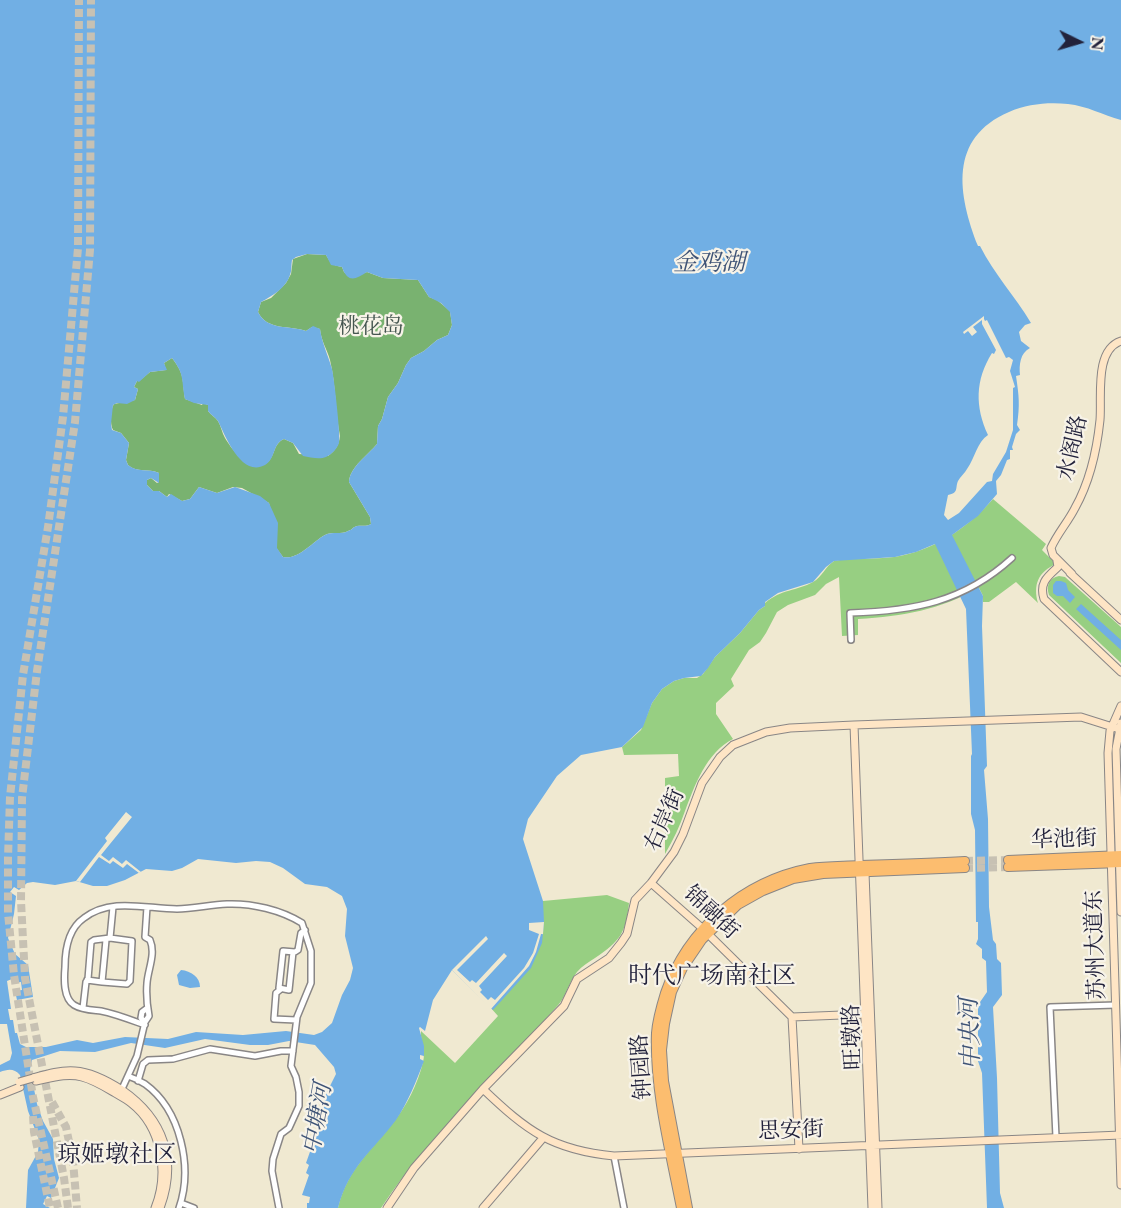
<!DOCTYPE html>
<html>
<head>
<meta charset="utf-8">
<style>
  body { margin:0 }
  #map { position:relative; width:1121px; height:1208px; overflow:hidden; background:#f0e9d1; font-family:"EB Garamond",serif }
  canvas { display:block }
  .north { position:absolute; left:1049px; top:12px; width:60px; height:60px; -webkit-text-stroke:4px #f7f3e8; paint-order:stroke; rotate:95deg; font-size:16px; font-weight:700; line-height:24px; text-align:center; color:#22223b }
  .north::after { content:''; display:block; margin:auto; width:21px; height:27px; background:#22223b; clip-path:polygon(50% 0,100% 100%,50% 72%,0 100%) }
</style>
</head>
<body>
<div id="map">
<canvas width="1121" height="1208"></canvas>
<div class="north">N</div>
</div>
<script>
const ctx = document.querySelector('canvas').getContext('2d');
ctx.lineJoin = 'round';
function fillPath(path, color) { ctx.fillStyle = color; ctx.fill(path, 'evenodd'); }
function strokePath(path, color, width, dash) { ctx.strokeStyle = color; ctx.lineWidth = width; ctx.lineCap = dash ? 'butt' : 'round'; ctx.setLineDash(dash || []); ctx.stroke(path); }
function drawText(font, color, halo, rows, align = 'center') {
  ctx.font = font + ' "EB Garamond","Noto Serif SC",serif'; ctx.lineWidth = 4.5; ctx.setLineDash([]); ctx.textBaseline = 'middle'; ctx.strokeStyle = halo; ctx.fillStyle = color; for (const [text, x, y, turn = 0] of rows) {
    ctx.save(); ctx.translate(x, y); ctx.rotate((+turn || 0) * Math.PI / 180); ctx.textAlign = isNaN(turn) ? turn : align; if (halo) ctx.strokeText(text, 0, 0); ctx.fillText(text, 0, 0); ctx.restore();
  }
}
const green = new Path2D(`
  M993 499 1046 544 1042 550 1056 564C1038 572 1033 585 1038 603L1016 582 989 602H983V596L979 588C939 610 904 616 858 619V635L842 636 839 577 826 584 815 595 788 605 777 612 766 633 760 642 749 650 731 679 734 686 716 703V714L733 739C706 753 695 785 685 811 680 826 673 840 665 854V778L679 776 678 754 624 755 622 747 641 730 652 703 662 689 674 681 684 678H697L703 674 715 657 740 633 759 610 765 606V603C781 589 797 591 813 582 822 577 825 567 834 561 853 557 874 560 894 557 933 551 968 528 993 499Z
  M1059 576 1065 577 1121 627V663L1049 595C1046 586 1049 578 1059 576Z
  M607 895 629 903C626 933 620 941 595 958 589 962 582 966 577 972 569 982 567 994 559 1004 500 1072 431 1132 381 1208H338C347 1170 369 1153 392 1124 406 1107 418 1084 423 1062 426 1051 420 1042 421 1031L455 1063 498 1016 490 1007 543 934V901Z`);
const forest = new Path2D(`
  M307 254 326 255C331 263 332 265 342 267L344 272 351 278 367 272 383 278 418 280 429 297 437 300 450 311 452 325 448 335 437 340 424 351 411 358 406 365 398 383 388 397 382 419 378 426 377 444C368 455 350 467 349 482L370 517 371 524C365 527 363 525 357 526 351 528 354 529 348 531 341 535 333 531 325 535 312 542 299 560 283 557L277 549 269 503 242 488 233 487 217 493 199 487 190 499 182 501 169 494 167 497 159 491H153L147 485V480L151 478 157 483 159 482V473C148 468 137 473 128 465L126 460 129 443 121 433 113 430C110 424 110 410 114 404L135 400 138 389 134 387 137 381H139L150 372 166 370 164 363 172 358C185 375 182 379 185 399L202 405 203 403 208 405V411C211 415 215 417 218 421 221 426 222 433 225 438 232 450 250 473 265 464 276 458 272 444 284 439L293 443 299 454 328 456C335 451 339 445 340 436 335 411 336 385 330 360 327 349 321 341 320 329L312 327 306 331C290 325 267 331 258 312L261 302 271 298 286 283 291 274 293 259Z`);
const water = new Path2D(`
  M0 0H1121V120C1103 115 1087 106 1068 104 1048 102 1027 104 1009 112 948 138 958 195 978 246H980C994 274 1015 296 1031 323L1025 325 1019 332 1021 341 1030 348C1020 353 1019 365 1020 375L1016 376C1019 396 1020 405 1017 425L1020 430 1016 434 1012 447 1013 450H1010V459L1007 460 1001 475 996 481 997 494 978 516 952 535 983 596 982 626 987 766 984 770 988 819 989 907 993 940 996 944 997 959 1001 963 1002 995 993 1007 997 1078 1000 1193 1004 1208H987L982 1073 978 1061V1005L987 992 986 961 982 958V949L976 944 978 939V922H976L975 830 971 814V756L972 754 966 609 935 544 916 552 895 557 834 561 826 567 813 582 778 593 765 602V606L759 610 740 633 715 657 708 668 701 676 684 678 674 681 662 689 652 703 643 727 622 747 581 755 557 776 528 819 523 839 543 901 544 922 542 943 531 968 493 1010 452 970 433 1000 425 1031 420 1027 419 1028 424 1046V1056L420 1055V1059L424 1061C416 1082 408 1102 396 1120 372 1152 349 1166 338 1208H307V1203H309L310 1197 302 1195 309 1175 306 1173 309 1165 306 1163 322 1118 324 1098 336 1074 334 1067 315 1045 289 1041 268 1045H250L205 1039 165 1048 131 1043 95 1052 60 1051 32 1060 30 1069 37 1104 43 1121 53 1139 54 1159 59 1178 51 1198 47 1196 43 1204 50 1208H26L28 1170 38 1152 39 1140 28 1111 20 1075C14 1068 8 1069 0 1072V1065L10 1060 12 1053 7 1024H0ZM307 254 326 255 331 265 342 267C348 284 356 279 367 272L383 278 418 280 429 297 441 303 450 312 452 325 448 335 437 340 424 351 411 358 406 365 398 383 388 397 382 419 378 426 377 444C368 455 350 467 349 482L370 517 371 524C365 527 363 525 357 526 351 528 354 529 348 531 341 535 333 531 325 535 312 542 299 560 283 557L277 548 278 523 269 503 260 496 235 487 217 493 199 487 190 499 182 501 171 494 167 497 159 491H153L147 485V480L151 478 159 483V473C148 468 138 473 128 465L126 460 129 443 121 433 112 430 111 424 113 405 117 403 127 404 135 400 138 389 134 387 137 381 139 382 150 372 167 370 164 363 172 358C185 375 181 379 185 399L194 403 208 405V411C211 415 215 417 218 421 225 435 241 478 265 465 276 459 272 444 284 439L293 443 303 456C310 457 319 460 326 457 332 454 337 449 339 443 341 438 334 377 332 369 328 355 322 343 320 329L313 326 306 331C290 325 267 331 258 312L261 302C272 296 286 288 290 275 292 270 291 265 292 260L296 257ZM984 316V319L985 321 987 320 1006 358 1009 357 1013 360 1010 371 1015 387 1013 388V430L1006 452 993 474 992 481 987 482 959 513 948 520 944 515 948 495C959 493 955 488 958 481 960 477 965 473 967 469 975 458 977 442 988 435 975 407 975 380 992 353L994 354 996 350 982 324V320L973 327 977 332 972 336 968 331 964 334 963 332ZM198 859 236 863 256 861 270 862 283 868 305 884 327 887 342 896 347 909 345 936 353 968 350 980 342 995 332 1023 322 1032 314 1035 286 1031 243 1035 196 1032 168 1039 125 1037 93 1043 77 1040 46 1047H26L20 1044 17 1033H15L13 1020H10L8 1009H11L7 981 12 979 14 983 21 982 22 990 15 991 17 1000 33 997 28 965 15 954 8 938 14 914 16 896 10 892 14 887 19 890 27 883 33 882 55 885 76 881 93 886H107L125 880 146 869 172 871 182 868Z
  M1056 581H1061L1066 583 1068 590 1075 597 1070 603 1063 596H1057L1053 593V585Z
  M1081 604 1121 640V650L1076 609Z
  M181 970C191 971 200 977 200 987L190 988 179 985 177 975Z`);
const pier = new Path2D(`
  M126 812 132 817 101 855 109 861 113 857 122 864 126 860 141 872 139 873 127 864 123 868 113 861 110 864 99 857 80 882 76 881 107 841 105 838Z
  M544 922 543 934H541L536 952 529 966 491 1009 452 970 486 936 488 939 457 970 470 982 472 980 476 983 504 953 507 956 479 986 482 990 480 992 488 1000 491 997 495 1000 524 968 533 953 539 934 529 930V923Z`);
const primaryTunnel = new Path2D(`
  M965 861 1008 860
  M965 868 1008 867
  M52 1102 66 1127 73 1161 77 1208
  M33 1116 34 1132 50 1208
  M58 1208 33 1097 14 975 8 913V858L10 797 23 675 48 527 63 417 78 248 79 0
  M68 1208 64 1178 25 978 21 901 22 798 37 671 75 422 90 250 91 0`);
const street = new Path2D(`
  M851 640 850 613C913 611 964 602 1012 558
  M293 952 289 990 279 988 283 951 295 952 298 950 301 933 305 930
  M87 980 102 982 106 940
  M102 982 127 984 130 981 132 941 110 938
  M281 989 276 993 274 1019 296 1020
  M83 1008 86 982 88 979 91 942 94 940 110 938 113 907
  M145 1022 141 1018 142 1012 146 1009
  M145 1025C131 1020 116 1014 101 1011 92 1010 82 1010 74 1005 63 998 64 979 65 967 65 949 68 929 84 918 111 897 147 909 177 909 194 908 211 905 227 904 252 903 281 910 302 923L311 951V983L297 1017 291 1066 296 1077 299 1092V1106L289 1128 281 1134 273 1159 272 1171 279 1208
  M128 1076C134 1078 140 1081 145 1084 181 1110 193 1168 179 1208
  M138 1081 143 1064 148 1060 173 1059 210 1049 255 1056 281 1051H293
  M121 1091 137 1056 145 1022 149 1016C147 1005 146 995 147 983 148 969 156 954 150 940L145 937 147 907
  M1056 1137 1050 1007 1116 1005
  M614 1156 624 1208
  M181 1203 194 1208`);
const secondary = new Path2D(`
  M1057 561 1058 567C1047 577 1039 583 1044 599L1121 672
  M1070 573 1121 620
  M1072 574 1053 555 1051 548C1057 534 1068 522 1075 508 1089 483 1097 449 1100 420 1102 397 1094 350 1121 341
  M1121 706 1110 731 1108 753 1121 1185
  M1121 723 1116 749 1121 912
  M854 725 872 1208
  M863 869 865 873 878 1208
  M651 883 702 928 792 1017 799 1149
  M792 1017 867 1014
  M33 1078C47 1074 60 1070 75 1071 91 1072 108 1081 122 1090 164 1119 178 1160 160 1208
  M36 1081C51 1078 67 1073 82 1077 94 1080 105 1087 115 1093 120 1096 126 1099 131 1103 162 1127 169 1173 155 1208
  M483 1089C527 1131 552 1150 614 1156L1121 1135
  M0 1095 20 1087
  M387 1208 414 1168 483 1089 564 1006 577 979 609 958 621 943 627 934 635 900 651 883 674 852 683 834 702 783 720 757 733 745 766 732 790 728 854 725 1081 717 1119 729
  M483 1208 543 1138`);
const primary = new Path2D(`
  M1008 860 1121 855
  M1008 867 1121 863
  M681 1208C670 1151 654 1091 656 1033 657 1019 661 1006 665 993 687 929 743 881 810 868 826 866 843 866 860 865 895 864 930 863 965 861
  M688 1208 664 1081 662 1050 665 1024 672 992 683 968 702 940 738 905 763 891 793 879 823 874 965 868`);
const secondaryBridge = new Path2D(`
  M19 1082 33 1078`);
const parkNames = [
  ["桃花岛",371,327]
];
const streetNames = [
  ["水阁路",1073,448,-77],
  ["右岸街",665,820,-66],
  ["华池街",1064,840,-2],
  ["锦融街",711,913,43],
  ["苏州大道东",1096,945,-92],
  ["旺墩路",853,1037,-92],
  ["钟园路",642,1067,-94],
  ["思安街",791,1131,-2]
];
const waterNames = [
  ["金鸡湖",709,263],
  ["中央河",971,1034,-92],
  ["中塘河",318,1119,-80]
];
const neighbourhoodNames = [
  ["时代广场南社区",712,976],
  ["琼姬墩社区",117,1155]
];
fillPath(green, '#97cf82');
fillPath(forest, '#79b270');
fillPath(water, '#71afe4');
fillPath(pier, '#f0e9d1');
strokePath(primaryTunnel, '#c7c1b3', 8, [8, 4]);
strokePath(street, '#898686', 8);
strokePath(secondary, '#898686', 9);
strokePath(primary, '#898686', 10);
strokePath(street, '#fff', 5);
strokePath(secondary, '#fee5c5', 7);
strokePath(primary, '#fcbd6f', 8);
strokePath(secondaryBridge, '#898686', 9, []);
strokePath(secondaryBridge, '#fee5c5', 7);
drawText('22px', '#455650', '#f7f3e8', parkNames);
drawText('22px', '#22223b', '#f7f3e8', streetNames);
drawText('italic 24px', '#3e5376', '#f7f3e8', waterNames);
drawText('24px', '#22223b', '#f7f3e8', neighbourhoodNames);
</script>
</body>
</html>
